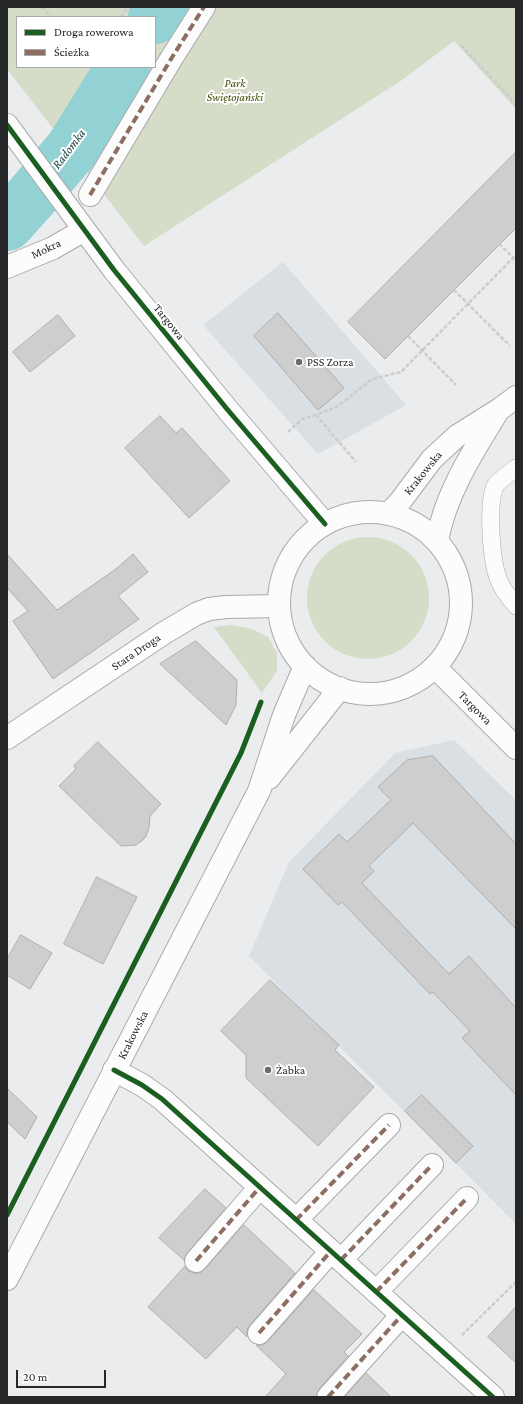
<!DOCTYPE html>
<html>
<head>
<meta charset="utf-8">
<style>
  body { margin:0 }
  #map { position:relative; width:523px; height:1404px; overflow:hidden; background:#ebeced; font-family:"Crimson Pro",serif }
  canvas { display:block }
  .frame { position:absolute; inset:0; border:8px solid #262728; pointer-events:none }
  .legend { position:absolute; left:16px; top:16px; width:140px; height:52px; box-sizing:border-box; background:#fff; border:1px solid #a8a9a9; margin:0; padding:5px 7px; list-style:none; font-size:12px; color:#262728 }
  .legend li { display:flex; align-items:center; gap:8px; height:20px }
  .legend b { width:20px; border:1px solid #a8a9a9 }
  .scale { position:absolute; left:16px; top:1370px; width:90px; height:18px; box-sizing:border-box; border:2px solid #262728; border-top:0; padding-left:5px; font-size:12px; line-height:14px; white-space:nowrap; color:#262728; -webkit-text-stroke:3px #fff; paint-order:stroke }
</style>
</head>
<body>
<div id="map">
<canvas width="523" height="1404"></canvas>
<div class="frame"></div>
<ul class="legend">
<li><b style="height:5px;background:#1b5e20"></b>Droga rowerowa</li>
<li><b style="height:5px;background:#8d6e63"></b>Ścieżka</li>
</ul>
<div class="scale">20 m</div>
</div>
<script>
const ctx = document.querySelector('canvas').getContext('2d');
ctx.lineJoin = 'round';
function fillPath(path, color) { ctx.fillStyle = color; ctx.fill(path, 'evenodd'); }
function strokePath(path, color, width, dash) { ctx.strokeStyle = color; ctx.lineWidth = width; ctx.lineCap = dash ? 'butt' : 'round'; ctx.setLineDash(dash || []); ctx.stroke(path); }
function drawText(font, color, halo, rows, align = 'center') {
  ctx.font = font + ' "Crimson Pro",serif'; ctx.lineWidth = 4; ctx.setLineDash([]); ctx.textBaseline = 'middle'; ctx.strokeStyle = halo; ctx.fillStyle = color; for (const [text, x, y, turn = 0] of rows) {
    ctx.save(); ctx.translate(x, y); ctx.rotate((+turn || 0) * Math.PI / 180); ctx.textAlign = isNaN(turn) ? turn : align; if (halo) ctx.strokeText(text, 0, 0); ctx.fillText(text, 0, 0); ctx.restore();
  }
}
const built = new Path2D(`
  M283 262 406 405 318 454 203 325Z
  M454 740 516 800V1224L249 956 289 862 395 753Z`);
const green = new Path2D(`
  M7 7H516V109L454 41 402 80 144 246 7 69ZM17 17H155V67H17Z
  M7 222 19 241 7 247Z
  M307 598a61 61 0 1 1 122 0a61 61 0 1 1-122 0Z
  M232 625 252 629 268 637 277 653V671L262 693 214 627Z`);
const river = new Path2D(`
  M155 17 161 7
  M7 224 33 195 72 149 123 67`);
const building = new Path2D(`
  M516 152V228L385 359 348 322Z
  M278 313 344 388 318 410 254 336Z
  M58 315 75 336 30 372 13 352Z
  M160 416 176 433 182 428 230 481 189 518 125 448Z
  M7 554 57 610 116 569 133 554 148 572 118 596 139 619 53 679 13 621 28 611 7 588Z
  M196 641 237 680 236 705 226 725 160 664Z
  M98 742 161 804 150 816 149 828 146 836 143 840 136 845 121 846 59 786 76 769 74 766Z
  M433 756 516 844V929L413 823 369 866 374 871 362 883 449 974 469 956 516 1008V1095L462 1038 470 1031 433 992 430 994 342 902 338 905 303 869 339 834 347 842 391 800 378 787 407 760Z
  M97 877 137 897 103 964 64 944Z
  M21 935 52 953 30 989 7 975V959Z
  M270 980 339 1045 335 1050 374 1087 318 1146 246 1078V1055L221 1031Z
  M7 1088 37 1117 25 1139 7 1122Z
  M422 1095 473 1146 456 1163 405 1111Z
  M205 1189 226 1208 187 1253 184 1260 159 1238Z
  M244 1225 295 1273 250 1325 247 1330V1337L237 1327 206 1359 148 1307 185 1266 188 1271 194 1273H200L205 1269Z
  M314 1290 362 1334 344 1352 348 1356 319 1389 316 1397H265L286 1374 256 1345H263L268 1341Z
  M516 1307V1363L488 1337Z
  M366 1373 391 1397H345Z`);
const path = new Path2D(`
  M42 7 45 11 52 17
  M121 17 128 7
  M461 45 516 104
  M499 244 516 260
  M454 290 510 346
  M408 336 456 385
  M316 415 356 462
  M288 432 302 419 316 415 338 406 372 379 401 372 516 255
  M7 1215 243 749
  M462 1335 516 1282`);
const service = new Path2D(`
  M516 468C511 472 498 481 495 486 487 506 491 564 500 583 504 592 511 599 516 606`);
const pedestrian = new Path2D(`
  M90 195 171 59 204 7`);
const minor = new Path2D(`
  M7 267 53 248 84 230
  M7 738 164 633 196 614 209 609 226 607 279 606
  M114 1070 142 1085 162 1099 493 1397
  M296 1220 389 1125
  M341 1260 432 1165
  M196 1261 260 1187
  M376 1292 467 1198
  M259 1333 331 1251
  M328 1397 402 1315`);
const tertiary = new Path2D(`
  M7 125 114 270 227 409 325 524
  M435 667 516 748`);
const primary = new Path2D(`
  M279 603a91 91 0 1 1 182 0a91 91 0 1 1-182 0Z
  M388 514 399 503 432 459 457 436 500 409 516 397
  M437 541C445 495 472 453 496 414
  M269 778 340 688
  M7 1279 259 791 284 715 305 666`);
const quiet = new Path2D(`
  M90 195 171 59 204 7
  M296 1220 389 1125
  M341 1260 432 1165
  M196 1261 260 1187
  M376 1292 467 1198
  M259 1333 331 1251
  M328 1397 402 1315`);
const cycleway = new Path2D(`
  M7 125 114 270 227 409 325 524
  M114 1070 142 1085 162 1099 493 1397
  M7 1215 241 753 261 702`);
const markers = [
  [299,362,4,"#6b6c6d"],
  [268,1070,4,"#6b6c6d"]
];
const parkNames = [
  ["Park",235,83],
  ["Świętojański",235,97]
];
const streetNames = [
  ["Mokra",46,249,-25],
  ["Targowa",169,322,51],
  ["Krakowska",423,473,-51],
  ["Stara Droga",136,652,-34],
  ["Targowa",475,708,45],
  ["Krakowska",133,1035,-63]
];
const poiNames = [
  ["PSS Zorza",307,362],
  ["Żabka",276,1070]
];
const waterNames = [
  ["Radomka",69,149,-53]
];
fillPath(built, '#dadfe4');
fillPath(green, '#d5dcc7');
strokePath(river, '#93d2d4', 54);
fillPath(building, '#cecece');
strokePath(building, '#aeaeaf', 1);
strokePath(service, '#aaaaab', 18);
strokePath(pedestrian, '#aaaaab', 24);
strokePath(minor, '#aaaaab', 24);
strokePath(tertiary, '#aaaaab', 24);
strokePath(primary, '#aaaaab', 24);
strokePath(path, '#ccc', 2.5, [4, 2]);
strokePath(service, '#fcfcfc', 17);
strokePath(pedestrian, '#fcfcfc', 22);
strokePath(minor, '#fcfcfc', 22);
strokePath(tertiary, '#fcfcfc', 22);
strokePath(primary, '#fcfcfc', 22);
strokePath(quiet, '#8d6e63', 4, [8, 4]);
strokePath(cycleway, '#1b5e20', 5);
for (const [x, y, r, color] of markers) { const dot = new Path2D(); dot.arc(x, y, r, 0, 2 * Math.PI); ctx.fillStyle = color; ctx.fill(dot); strokePath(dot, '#fff', 1.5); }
drawText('italic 12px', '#3d4b00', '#fff', parkNames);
drawText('12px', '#262728', '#fff', streetNames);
drawText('12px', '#262728', '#fff', poiNames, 'left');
drawText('italic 13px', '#184344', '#fff', waterNames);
</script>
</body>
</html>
